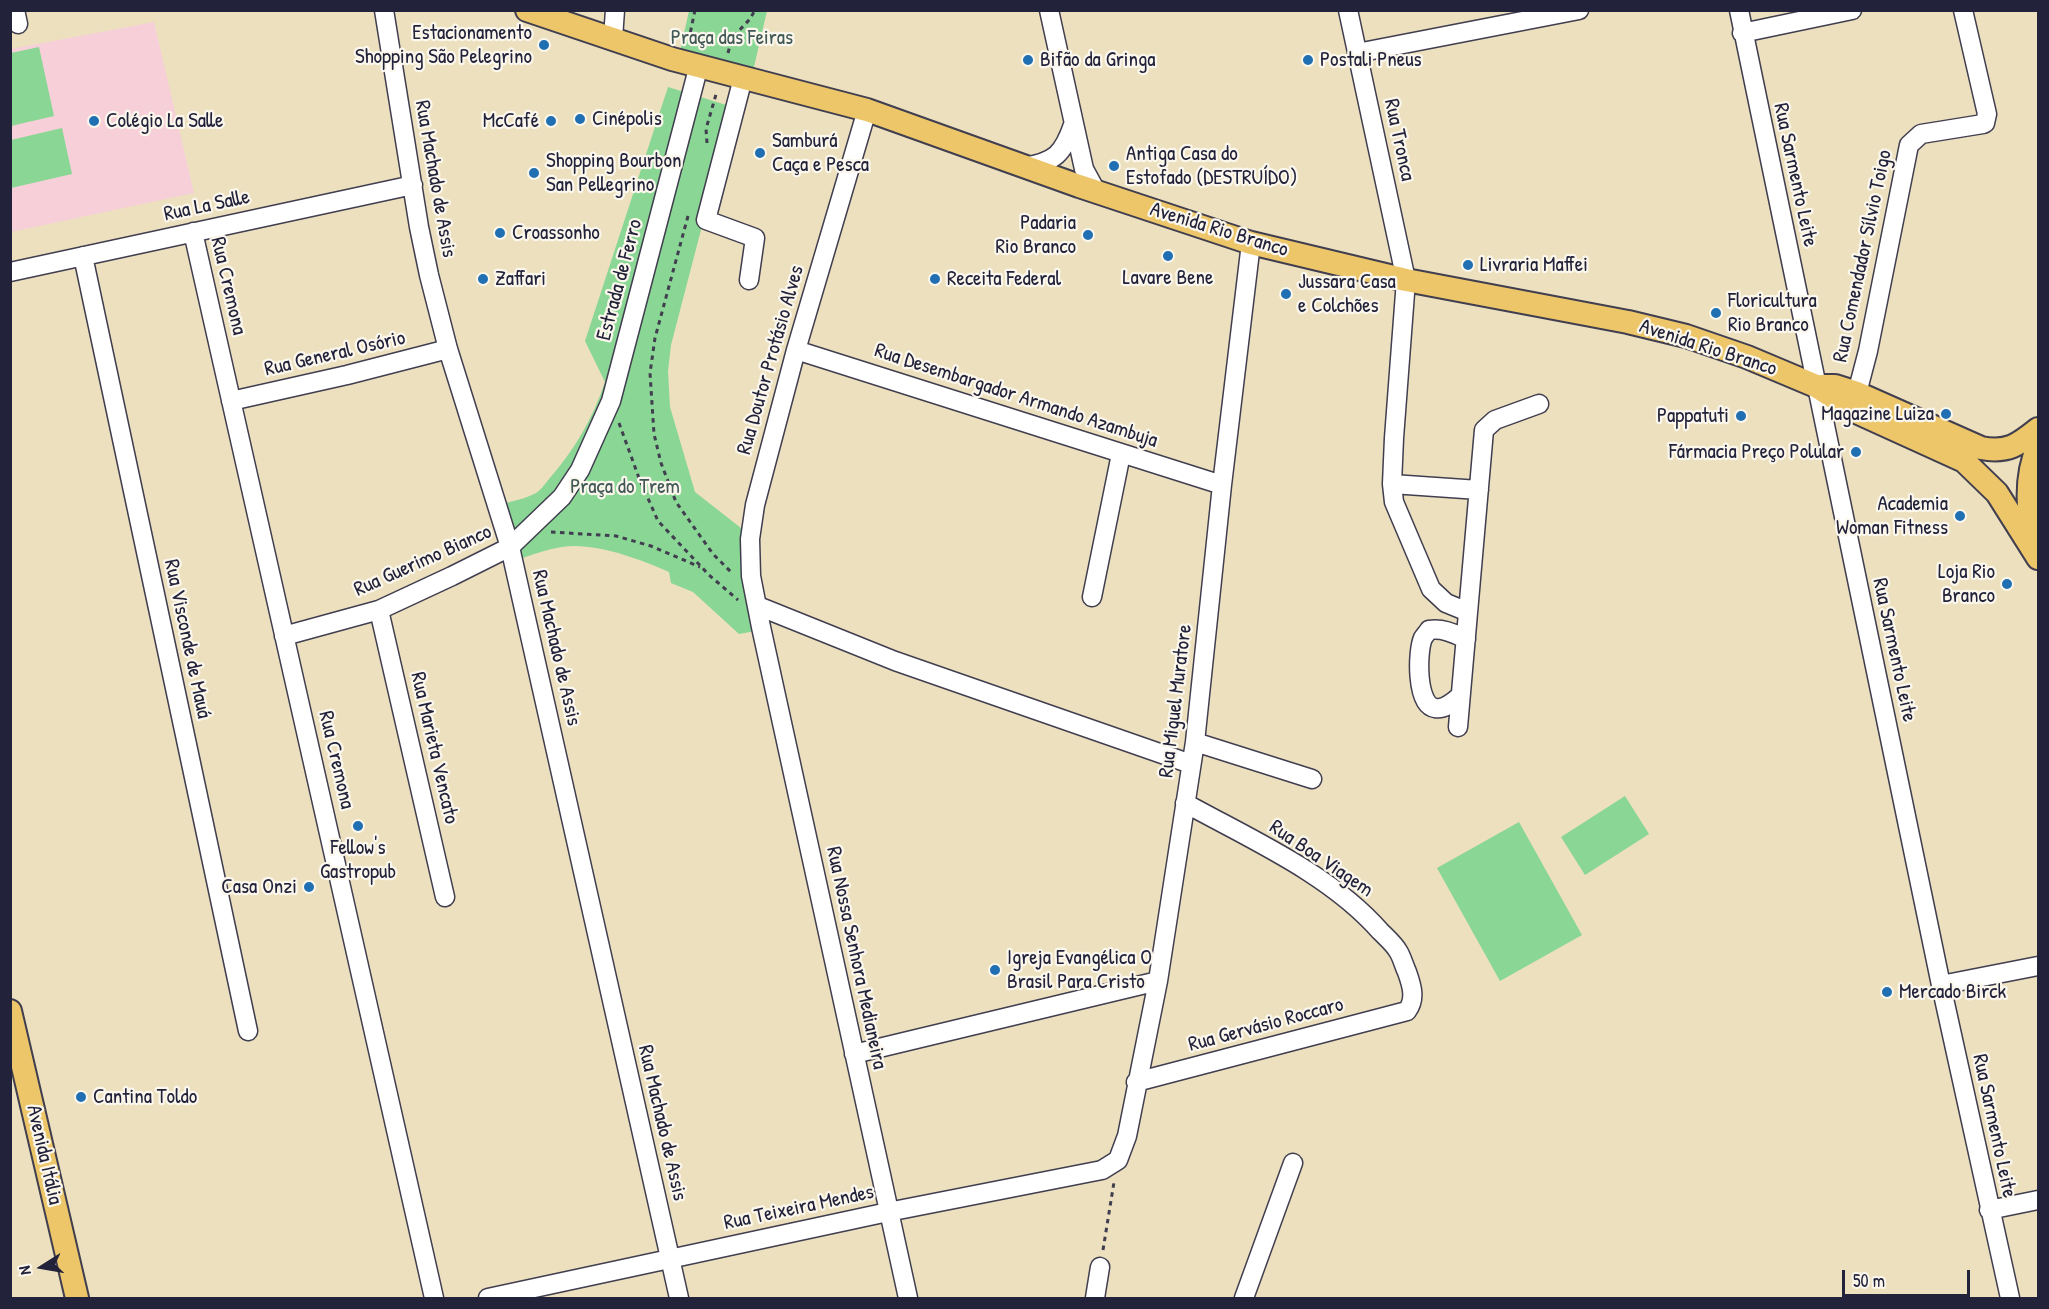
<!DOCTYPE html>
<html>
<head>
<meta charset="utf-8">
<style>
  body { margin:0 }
  #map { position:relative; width:2049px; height:1309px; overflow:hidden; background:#ece0bf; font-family:"Patrick Hand",sans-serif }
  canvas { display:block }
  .frame { position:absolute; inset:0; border:12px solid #22223b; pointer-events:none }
  .north { position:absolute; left:12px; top:1237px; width:60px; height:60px; -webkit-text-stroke:4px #fbf7ec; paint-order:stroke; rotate:259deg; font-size:16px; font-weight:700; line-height:24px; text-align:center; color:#22223b }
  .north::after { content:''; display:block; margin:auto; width:21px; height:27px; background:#22223b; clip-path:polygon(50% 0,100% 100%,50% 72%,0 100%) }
  .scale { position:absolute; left:1842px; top:1270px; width:128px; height:27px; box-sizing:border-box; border:3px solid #22223b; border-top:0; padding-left:8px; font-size:18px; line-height:21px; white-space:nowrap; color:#22223b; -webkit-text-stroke:4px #fbf7ec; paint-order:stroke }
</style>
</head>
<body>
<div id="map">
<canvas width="2049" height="1309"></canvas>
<div class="frame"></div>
<div class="north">N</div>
<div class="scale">50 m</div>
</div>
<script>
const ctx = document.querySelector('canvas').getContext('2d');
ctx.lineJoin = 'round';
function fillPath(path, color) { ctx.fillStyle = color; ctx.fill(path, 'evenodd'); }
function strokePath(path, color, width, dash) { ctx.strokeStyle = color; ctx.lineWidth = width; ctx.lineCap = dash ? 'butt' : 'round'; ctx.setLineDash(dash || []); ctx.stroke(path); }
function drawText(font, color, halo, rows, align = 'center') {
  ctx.font = font + ' "Patrick Hand",sans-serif'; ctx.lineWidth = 4.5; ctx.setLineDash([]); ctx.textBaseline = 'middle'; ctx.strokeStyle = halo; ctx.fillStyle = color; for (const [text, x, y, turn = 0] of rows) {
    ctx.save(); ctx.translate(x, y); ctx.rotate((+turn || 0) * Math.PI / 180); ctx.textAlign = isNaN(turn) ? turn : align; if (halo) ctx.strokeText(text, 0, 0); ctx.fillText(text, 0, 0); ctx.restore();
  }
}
const built = new Path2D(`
  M154 22 194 193 11 232V49Z`);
const green = new Path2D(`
  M689 11H767L753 71 680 51Z
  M39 47 54 116 11 126V53Z
  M668 87 733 107 671 345 668 371 670 407 695 492 746 532 761 630 739 634 693 592 671 583 669 572C639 559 595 542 562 547 547 549 531 555 517 560L500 505C511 501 526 499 536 493 541 490 545 484 549 479 574 451 593 418 605 382L585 341Z
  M62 128 72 174 11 188V140Z
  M1625 796 1649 834 1585 875 1561 837Z
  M1519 822 1582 935 1500 981 1437 868Z`);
const path = new Path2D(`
  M695 10 690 34 706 37 703 48
  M728 53 732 38 750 19 755 10
  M707 143 706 129 717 91
  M688 216 655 338 650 373 654 434 661 463 676 502 713 554 733 574
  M619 423 639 478 658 521 709 575 738 600
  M551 532 616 536 651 546 700 567
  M1103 1250 1114 1182`);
const minor = new Path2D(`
  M15 10 18 24
  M384 10 419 227 429 275 448 349 510 547 679 1298
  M1049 10 1084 169 1096 191
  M1348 10 1406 280 1394 438 1392 484 1394 502 1431 589 1446 603 1468 612
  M1739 10 1941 985 2010 1298
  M1742 33 1852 10
  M613 38 615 10
  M1357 53 1579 10
  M743 78 706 220 755 238 749 280
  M867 110 796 350 755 505 750 539 751 576 761 627 908 1298
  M1024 167C1055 162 1063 154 1073 125
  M193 232 434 1298
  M83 256 248 1031
  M10 272 413 185
  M796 350 1222 485
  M1857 393 1868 351 1909 145 1921 134 1983 124 1985 123 1987 114 1963 10
  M231 401 347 375 448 349
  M1392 484 1479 490
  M1092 597 1121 454
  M758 606 895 661 1191 764
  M379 610 445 897
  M284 636 379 610 452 576 510 547 562 497 580 470 611 401 699 65
  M1460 696C1453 702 1444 710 1435 708 1416 705 1417 652 1423 638 1425 635 1427 633 1429 630 1443 628 1453 633 1466 639
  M1458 727 1484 430 1495 420 1539 404
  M1195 742 1312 779
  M1941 985 2038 966
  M854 1054 1158 981
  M1136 1082 1407 1011C1416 999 1412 986 1407 972 1404 966 1402 957 1398 951 1394 944 1386 937 1380 931 1330 874 1250 839 1185 803
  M1989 1210 2038 1200
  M488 1298 888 1212 1102 1170 1118 1160 1127 1136 1158 981 1195 742 1222 485 1251 243
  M1095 1298 1100 1267
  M1244 1298 1293 1163`);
const major = new Path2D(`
  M527 10 672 59 867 110 1079 186 1251 243 1406 280 1628 322 1686 336 1747 357 1816 386 1854 411 1964 461 1997 493 2038 558
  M1822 386H1835L1857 393 1981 448C2008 453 2018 445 2038 429
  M2035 548C2028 515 2024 478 2038 447
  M10 1011 77 1298`);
const markers = [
  [544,45,6,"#1f6fb2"],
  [1028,60,6,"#1f6fb2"],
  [1308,60,6,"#1f6fb2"],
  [580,119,6,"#1f6fb2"],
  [94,121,6,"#1f6fb2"],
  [551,121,6,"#1f6fb2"],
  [760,153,6,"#1f6fb2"],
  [1114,166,6,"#1f6fb2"],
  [534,173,6,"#1f6fb2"],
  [500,233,6,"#1f6fb2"],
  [1088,235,6,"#1f6fb2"],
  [1168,256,6,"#1f6fb2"],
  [1468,265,6,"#1f6fb2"],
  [483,279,6,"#1f6fb2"],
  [935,279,6,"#1f6fb2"],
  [1286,294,6,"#1f6fb2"],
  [1716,313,6,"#1f6fb2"],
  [1946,414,6,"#1f6fb2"],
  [1741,416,6,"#1f6fb2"],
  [1856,452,6,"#1f6fb2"],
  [1960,516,6,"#1f6fb2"],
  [2007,584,6,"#1f6fb2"],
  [358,826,6,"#1f6fb2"],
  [309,887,6,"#1f6fb2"],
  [995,970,6,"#1f6fb2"],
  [1887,992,6,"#1f6fb2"],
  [81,1097,6,"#1f6fb2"]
];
const poiNames = [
  ["Estacionamento",532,33,"right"],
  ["Shopping São Pelegrino",532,57,"right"],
  ["Bifão da Gringa",1040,60],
  ["Postali Pneus",1320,60],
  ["Cinépolis",592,119],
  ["Colégio La Salle",106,121],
  ["McCafé",539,121,"right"],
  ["Samburá",772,141],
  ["Caça e Pesca",772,165],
  ["Antiga Casa do",1126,154],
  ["Estofado (DESTRUÍDO)",1126,178],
  ["Shopping Bourbon",546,161],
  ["San Pellegrino",546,185],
  ["Padaria",1076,223,"right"],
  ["Rio Branco",1076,247,"right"],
  ["Croassonho",512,233],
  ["Livraria Maffei",1480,265],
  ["Lavare Bene",1168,278,"center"],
  ["Zaffari",495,279],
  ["Receita Federal",947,279],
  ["Jussara Casa",1298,282],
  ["e Colchões",1298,306],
  ["Floricultura",1728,301],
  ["Rio Branco",1728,325],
  ["Magazine Luiza",1934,414,"right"],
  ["Pappatuti",1729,416,"right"],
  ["Fármacia Preço Polular",1844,452,"right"],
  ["Academia",1948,504,"right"],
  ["Woman Fitness",1948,528,"right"],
  ["Loja Rio",1995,572,"right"],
  ["Branco",1995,596,"right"],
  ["Fellow's",358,848,"center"],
  ["Gastropub",358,872,"center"],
  ["Casa Onzi",297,887,"right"],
  ["Igreja Evangélica O",1007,958],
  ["Brasil Para Cristo",1007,982],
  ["Mercado Birck",1899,992],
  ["Cantina Toldo",93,1097]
];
const parkNames = [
  ["Praça das Feiras",732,38],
  ["Praça do Trem",625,487]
];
const streetNames = [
  ["Rua Tronca",1399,140,78],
  ["Rua Sarmento Leite",1795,175,78],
  ["Rua Machado de Assis",435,179,80],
  ["Rua La Salle",207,206,-12],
  ["Avenida Rio Branco",1219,230,17],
  ["Rua Comendador Sílvio Toigo",1863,256,-78],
  ["Estrada de Ferro",620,280,-75],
  ["Rua Cremona",228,286,77],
  ["Avenida Rio Branco",1708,348,18],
  ["Rua General Osório",335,354,-13],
  ["Rua Doutor Protásio Alves",771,360,-74],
  ["Rua Desembargador Armando Azambuja",1016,396,18],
  ["Rua Guerimo Bianco",423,561,-24],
  ["Rua Visconde de Mauá",187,639,78],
  ["Rua Machado de Assis",556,648,77],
  ["Rua Sarmento Leite",1894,650,78],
  ["Rua Miguel Muratore",1176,701,-83],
  ["Rua Marieta Vencato",434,748,77],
  ["Rua Cremona",336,760,77],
  ["Rua Boa Viagem",1321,859,34],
  ["Rua Nossa Senhora Medianeira",856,958,78],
  ["Rua Gervásio Roccaro",1266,1025,-15],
  ["Rua Machado de Assis",662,1123,77],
  ["Rua Sarmento Leite",1994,1126,78],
  ["Avenida Itália",44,1155,77],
  ["Rua Teixeira Mendes",799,1208,-12]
];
fillPath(built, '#f6cfd8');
fillPath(green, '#8ad694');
strokePath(minor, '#403e4f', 21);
strokePath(major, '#403e4f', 26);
strokePath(path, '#403e4f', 3, [4.5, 4.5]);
strokePath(minor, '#fff', 18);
strokePath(major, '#ecc669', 22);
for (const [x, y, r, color] of markers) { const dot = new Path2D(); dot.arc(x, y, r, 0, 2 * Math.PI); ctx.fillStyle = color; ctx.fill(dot); strokePath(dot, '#fbf7ec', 2); }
drawText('21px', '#22223b', '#fbf7ec', poiNames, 'left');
drawText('21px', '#415856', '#fbf7ec', parkNames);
drawText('21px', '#22223b', '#fbf7ec', streetNames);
</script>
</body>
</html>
